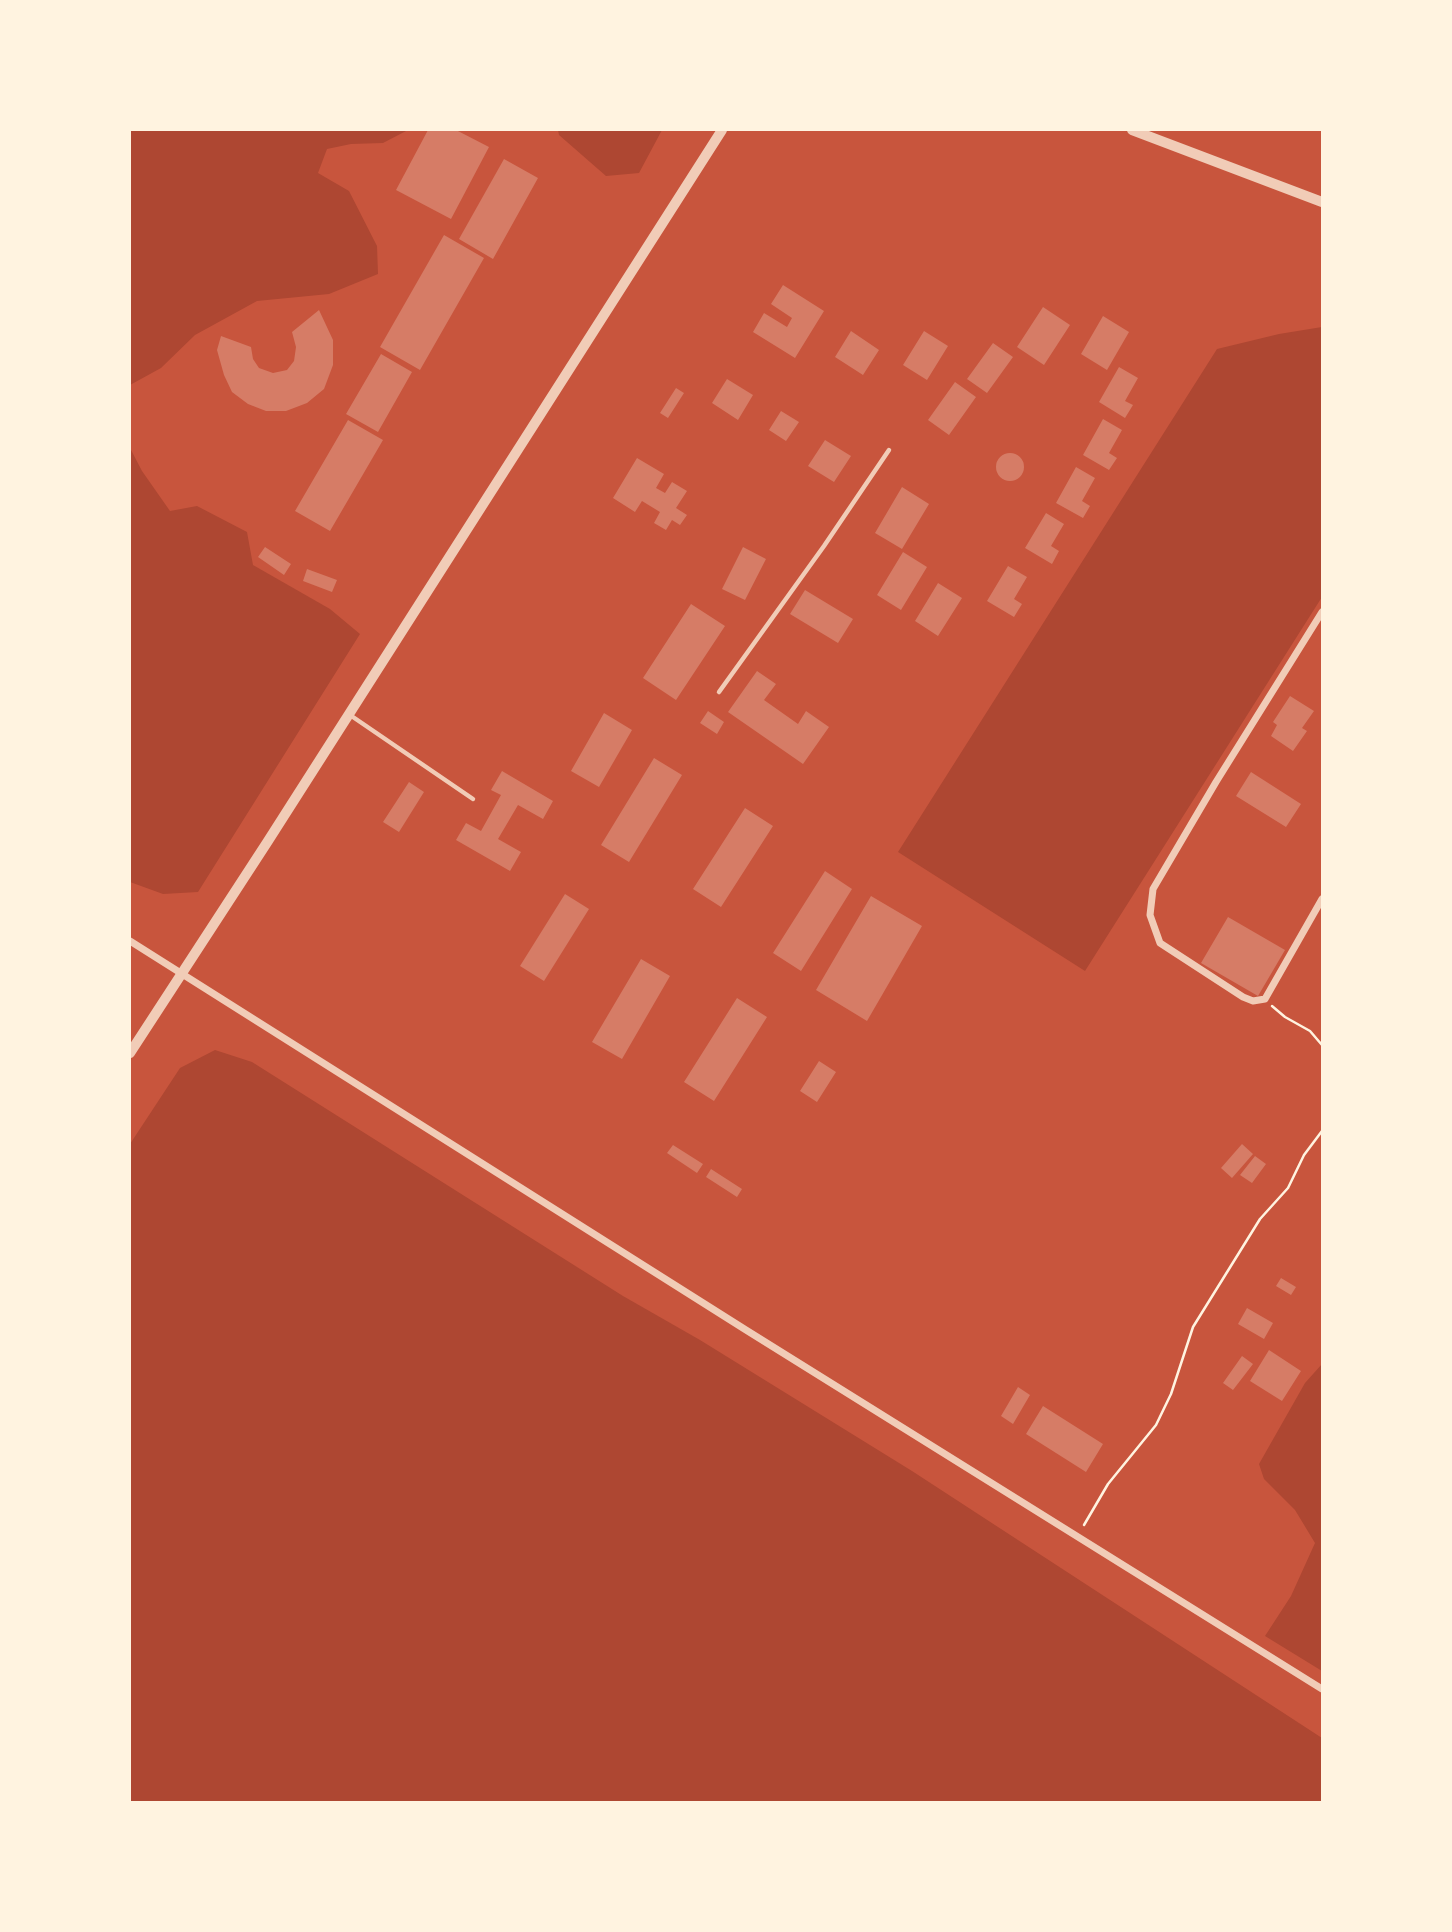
<!DOCTYPE html>
<html>
<head>
<meta charset="utf-8">
<style>
  body { margin:0 }
  #map { position:relative; width:1452px; height:1932px; overflow:hidden; background:#c8553d; font-family:"Work Sans",sans-serif }
  canvas { display:block }
  .frame { position:absolute; inset:0; border:131px solid #fff3e0; pointer-events:none }
</style>
</head>
<body>
<div id="map">
<canvas width="1452" height="1932"></canvas>
<div class="frame"></div>
</div>
<script>
const ctx = document.querySelector('canvas').getContext('2d');
ctx.lineJoin = 'round';
function fillPath(path, color) { ctx.fillStyle = color; ctx.fill(path, 'evenodd'); }
function strokePath(path, color, width, dash) { ctx.strokeStyle = color; ctx.lineWidth = width; ctx.lineCap = dash ? 'butt' : 'round'; ctx.setLineDash(dash || []); ctx.stroke(path); }
const green = new Path2D(`
  M130 130H408L383 143 351 144 327 149 318 173 349 191 377 246 378 274 329 294 257 301 195 335 161 368 130 385Z
  M558 130H662L639 173 606 176 559 135Z
  M1322 327V597L1085 971 898 852 1217 349 1279 334Z
  M130 448 142 471 170 511 197 506 247 532 253 565 330 609 360 634 198 892 163 894 130 882Z
  M215 1050 252 1062 623 1296 700 1340 912 1471 1322 1738V1802H130V1144L180 1068Z
  M1322 1364V1671L1265 1636 1291 1596 1315 1543 1295 1510 1264 1479 1259 1464 1305 1383Z`);
const building = new Path2D(`
  M428 130H456L489 147 451 219 396 190Z
  M504 159 538 178 493 259 459 239Z
  M444 235 484 258 420 370 380 347Z
  M783 285 824 311 795 358 753 332 764 313 787 327 792 318 771 304Z
  M1043 307 1070 325 1044 365 1017 347Z
  M319 310 333 340V365L324 389 307 403 286 411H266L248 404 232 392 224 375 217 350 221 336 251 347 253 359 259 368 273 373 287 370 294 361 296 347 292 332Z
  M1103 316 1129 332 1107 370 1081 354Z
  M851 331 879 350 863 375 835 357Z
  M924 331 948 346 927 380 903 365Z
  M993 343 1013 357 987 393 967 379Z
  M381 354 412 372 378 432 346 414Z
  M1119 367 1138 378 1125 401 1133 405 1125 418 1099 402Z
  M727 379 753 395 738 420 712 403Z
  M955 382 976 397 949 435 928 420Z
  M676 388 684 393 668 418 660 413Z
  M781 411 799 422 786 441 769 430Z
  M1103 419 1122 430 1109 453 1117 458 1109 470 1083 455Z
  M348 420 383 440 330 531 295 511Z
  M825 440 851 456 834 482 808 466Z
  M996 467a14 14 0 1 1 28 0a14 14 0 1 1-28 0Z
  M637 458 664 474 656 488 665 493 672 482 687 491 676 508 687 515 680 525 672 520 666 530 654 523 660 512 642 501 635 512 613 498Z
  M1076 467 1095 478 1082 501 1090 506 1083 518 1056 503Z
  M902 487 929 504 902 549 875 533Z
  M1046 513 1064 524 1051 546 1059 551 1052 564 1025 548Z
  M265 547 291 564 284 575 258 557Z
  M743 547 766 559 745 600 722 589Z
  M903 552 927 567 901 610 877 595Z
  M1008 566 1027 577 1014 599 1022 604 1014 617 987 601Z
  M307 569 337 580 332 592 303 581Z
  M938 583 962 598 938 636 915 621Z
  M805 590 853 619 838 643 790 614Z
  M691 604 725 626 676 700 643 678Z
  M757 671 776 684 764 700 798 724 806 711 829 727 803 764 728 712Z
  M1290 696 1314 711 1302 728 1307 731 1293 751 1271 736 1277 725 1273 722Z
  M708 711 724 722 717 734 700 723Z
  M604 713 632 730 599 787 571 771Z
  M654 758 682 775 629 862 601 845Z
  M502 771 553 801 543 819 518 805 498 839 521 852 510 871 456 840 466 823 481 831 501 795 491 790Z
  M1251 772 1301 804 1286 827 1236 796Z
  M409 782 424 792 399 832 383 822Z
  M745 808 773 826 721 907 693 889Z
  M825 871 852 889 801 971 773 953Z
  M565 894 589 909 544 981 520 966Z
  M871 896 922 926 867 1021 816 990Z
  M1228 917 1285 950 1258 996 1201 963Z
  M641 959 670 976 622 1059 592 1042Z
  M737 998 767 1017 714 1101 684 1082Z
  M819 1061 836 1072 817 1102 800 1091Z
  M1242 1144 1253 1154 1232 1178 1221 1168Z
  M673 1145 703 1164 697 1173 667 1153Z
  M1255 1156 1266 1164 1252 1183 1240 1175Z
  M711 1169 742 1189 737 1197 706 1177Z
  M1281 1278 1296 1287 1291 1295 1276 1286Z
  M1247 1308 1273 1323 1264 1339 1238 1324Z
  M1269 1350 1301 1371 1282 1401 1250 1381Z
  M1242 1356 1253 1364 1233 1390 1223 1383Z
  M1018 1387 1030 1395 1013 1424 1001 1416Z
  M1043 1406 1103 1444 1086 1472 1026 1434Z`);
const path = new Path2D(`
  M1272 1006 1285 1017 1310 1031 1322 1045
  M1084 1525 1108 1484 1156 1425 1171 1394 1193 1327 1260 1219 1288 1188 1304 1155 1322 1131`);
const service = new Path2D(`
  M719 692 824 546 889 450
  M350 715 473 799`);
const minor = new Path2D(`
  M1322 612 1216 782 1153 889 1150 915 1160 943 1243 997 1253 1001 1265 999 1322 899
  M130 941 746 1330 1322 1689`);
const tertiary = new Path2D(`
  M1132 130 1322 202
  M130 1053 268 841 722 130`);
fillPath(green, '#ae4732');
fillPath(building, '#d67c66');
strokePath(path, '#fff3e0', 2.5);
strokePath(service, '#f1ccb7', 4.5);
strokePath(minor, '#f1ccb7', 7);
strokePath(tertiary, '#f1ccb7', 10);
</script>
</body>
</html>
